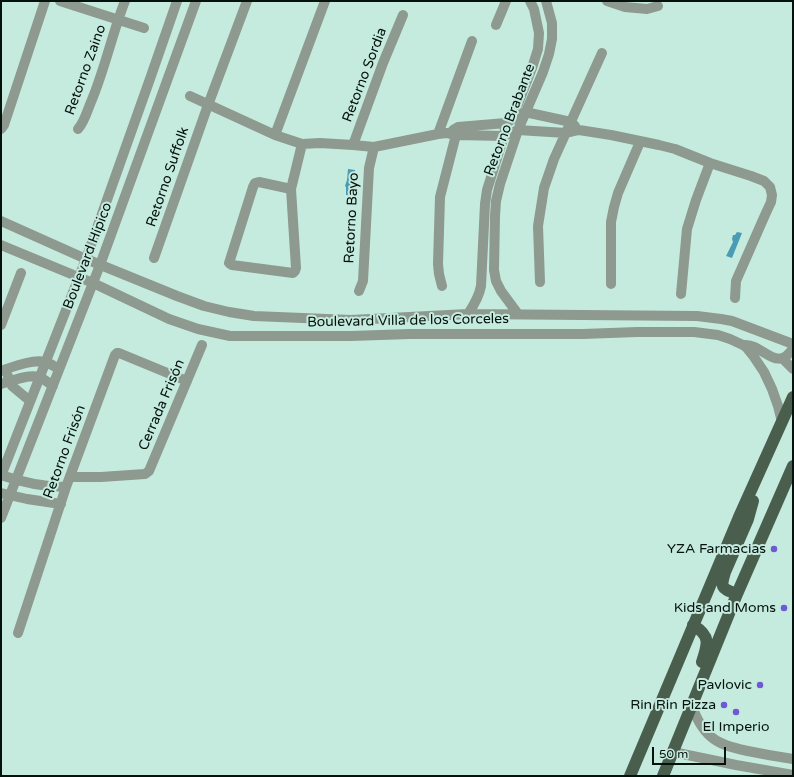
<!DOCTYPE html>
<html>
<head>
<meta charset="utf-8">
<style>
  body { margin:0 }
  #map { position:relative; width:794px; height:777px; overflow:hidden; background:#c5ebdf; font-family:"Varela Round",sans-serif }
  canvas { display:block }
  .frame { position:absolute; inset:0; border:2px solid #04110d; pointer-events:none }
  .scale { position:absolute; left:652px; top:747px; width:74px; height:18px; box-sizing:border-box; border:2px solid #04110d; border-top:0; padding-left:5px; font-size:12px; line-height:14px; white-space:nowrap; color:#04110d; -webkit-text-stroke:3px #c5ebdf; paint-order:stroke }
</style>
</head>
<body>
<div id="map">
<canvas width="794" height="777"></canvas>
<div class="frame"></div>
<div class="scale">50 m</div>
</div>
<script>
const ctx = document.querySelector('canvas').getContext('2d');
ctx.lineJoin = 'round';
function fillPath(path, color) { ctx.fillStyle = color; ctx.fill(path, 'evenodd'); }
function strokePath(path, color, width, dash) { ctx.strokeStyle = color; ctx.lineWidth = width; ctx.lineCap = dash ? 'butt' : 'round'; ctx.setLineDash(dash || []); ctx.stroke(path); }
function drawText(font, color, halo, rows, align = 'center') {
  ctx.font = font + ' "Varela Round",sans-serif'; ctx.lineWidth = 4; ctx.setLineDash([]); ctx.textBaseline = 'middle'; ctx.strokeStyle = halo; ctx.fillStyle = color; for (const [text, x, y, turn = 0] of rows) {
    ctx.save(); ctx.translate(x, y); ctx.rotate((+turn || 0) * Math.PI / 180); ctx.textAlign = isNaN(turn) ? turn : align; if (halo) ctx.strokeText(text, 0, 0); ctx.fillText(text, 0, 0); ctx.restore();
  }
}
const water = new Path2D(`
  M348 169 355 170 352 195H346V187L345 186 347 180Z
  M737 232 742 233 732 258 726 256 733 242 732 239 733 235H735Z`);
const minor = new Path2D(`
  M60 1 144 28
  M607 1 625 7 647 9 658 6
  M496 25 506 1
  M190 96 275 135 302 144 320 143 353 145 374 147 438 134 447 133 456 135 504 136 518 130 566 133 579 130 611 135 659 145 675 149 710 163 751 176 764 181 770 187 772 195 771 202 765 215 736 281 735 298
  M1 129 4 125 45 1
  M78 129C85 121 87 111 91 102 105 69 112 34 125 1
  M453 130 458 127 506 123 525 112 571 122 575 126
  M438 134 472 41
  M275 135 325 1
  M353 145 383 63 403 15
  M291 189 259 182 255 183 253 187 230 260 229 263 232 265 293 273 295 271 296 268 291 189 302 144
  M1 221 86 259 177 296 204 306 229 312 254 316 351 320 468 314 697 316 721 319 732 321 793 344
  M1 245 93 283 169 319 198 329 230 336H351L410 334H583L637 332H694L718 335 730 339 743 345 746 347 754 357 764 372 772 389 778 406 782 422
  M154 258 208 105 247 1
  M540 282 538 226 544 188 554 159 602 53
  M611 284V222L614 207 618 193 640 142
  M442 286 439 274 438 264 440 197 458 127
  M359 291 363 281 369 168 374 147
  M681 294 687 229 696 200 710 163
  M468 314C474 305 479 297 481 286L485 204 487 190 504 136 506 123 518 104 532 68 538 49 539 33 534 9 530 1
  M518 314 501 291 496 281 494 270 495 216 496 201 500 184 518 130 543 72 549 54 552 39V23L546 1
  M1 325 21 273
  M745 345C763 344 777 374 793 348
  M782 358 793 369
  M1 371C13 367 32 359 45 362 50 363 55 367 59 369
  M8 376 12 386 30 401
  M1 384C11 381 29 374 39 377 44 379 49 383 53 386
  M1 475C24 483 43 487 66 487
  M1 476 86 259 151 76 177 1
  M70 477H101L145 474 149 471 202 345
  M1 493 27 499 61 504
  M1 518 100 265 196 1
  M18 633 66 487 115 355 117 353H119L187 381
  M692 706C704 740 720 746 753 752 767 755 780 757 793 759
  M673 752 736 765 793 775`);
const major = new Path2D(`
  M737 594C722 588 720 589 725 572L748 519 753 501
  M693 625C711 636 708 644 702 662
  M630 776 739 517 793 397
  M663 776 737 594 793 466`);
const markers = [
  [774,549,4,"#6c59d3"],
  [784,608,4,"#6c59d3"],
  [760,685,4,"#6c59d3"],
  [724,705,4,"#6c59d3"],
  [736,712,4,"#6c59d3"]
];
const streetNames = [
  ["Retorno Zaino",86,70,-70],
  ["Retorno Sordia",365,75,-69],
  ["Retorno Brabante",510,120,-69],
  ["Retorno Suffolk",168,177,-71],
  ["Retorno Bayo",352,218,-87],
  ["Boulevard Hípico",88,256,-69],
  ["Boulevard Villa de los Corceles",408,321,-1],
  ["Cerrada Frisón",162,405,-67],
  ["Retorno Frisón",65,452,-70]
];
const poiNames = [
  ["YZA Farmacias",766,549],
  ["Kids and Moms",776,608],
  ["Pavlovic",752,685],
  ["Rin Rin Pizza",716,705],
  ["El Imperio",736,727,"center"]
];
fillPath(water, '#499cb3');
strokePath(minor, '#8e9990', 10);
strokePath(major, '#4a5e4e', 12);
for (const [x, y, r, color] of markers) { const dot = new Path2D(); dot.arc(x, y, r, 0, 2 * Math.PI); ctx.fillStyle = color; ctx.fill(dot); strokePath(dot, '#c5ebdf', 1.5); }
drawText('14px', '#04110d', '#c5ebdf', streetNames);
drawText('14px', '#04110d', '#c5ebdf', poiNames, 'right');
</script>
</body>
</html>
